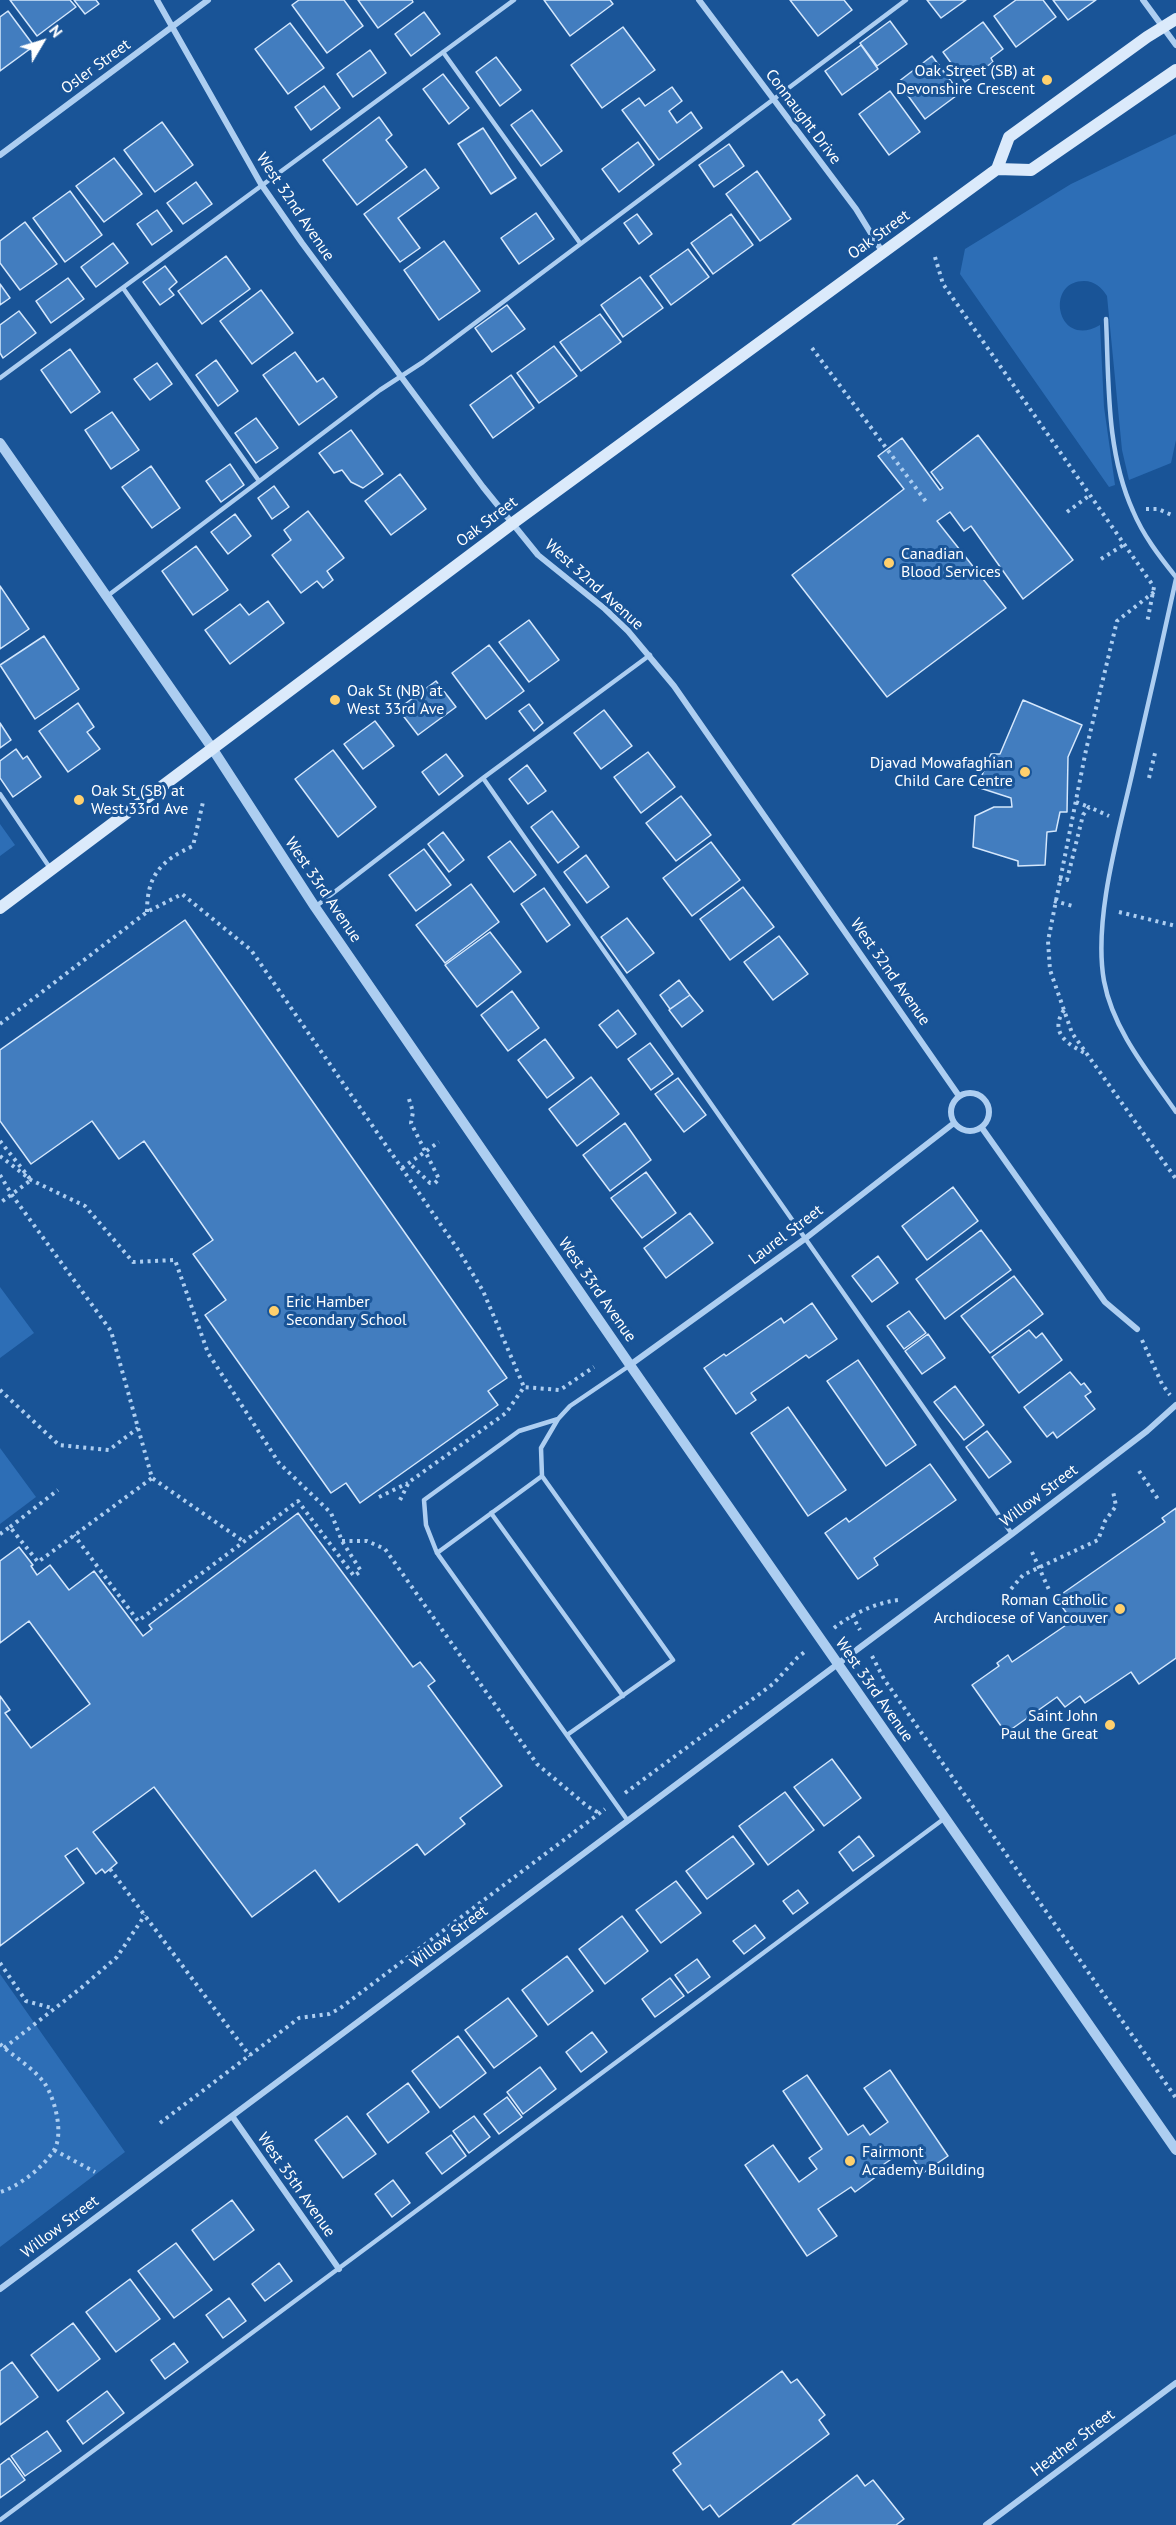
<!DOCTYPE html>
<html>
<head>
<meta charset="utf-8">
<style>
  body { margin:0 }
  #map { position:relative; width:1176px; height:2525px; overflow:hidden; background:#195497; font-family:"PT Sans",sans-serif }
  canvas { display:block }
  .north { position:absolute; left:12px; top:12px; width:60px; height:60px; -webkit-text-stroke:4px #195497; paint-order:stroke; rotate:52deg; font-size:16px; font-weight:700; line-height:24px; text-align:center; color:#fff }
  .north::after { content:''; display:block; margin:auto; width:21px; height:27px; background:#fff; clip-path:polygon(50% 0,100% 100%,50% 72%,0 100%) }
</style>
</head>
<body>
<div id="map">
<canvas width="1176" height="2525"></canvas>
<div class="north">N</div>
</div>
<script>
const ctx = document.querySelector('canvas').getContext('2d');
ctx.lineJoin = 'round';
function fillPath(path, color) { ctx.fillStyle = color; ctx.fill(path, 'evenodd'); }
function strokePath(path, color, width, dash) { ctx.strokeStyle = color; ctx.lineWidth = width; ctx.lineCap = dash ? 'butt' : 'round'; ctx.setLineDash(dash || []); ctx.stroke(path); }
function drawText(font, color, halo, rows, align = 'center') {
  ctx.font = font + ' "PT Sans",sans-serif'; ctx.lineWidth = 6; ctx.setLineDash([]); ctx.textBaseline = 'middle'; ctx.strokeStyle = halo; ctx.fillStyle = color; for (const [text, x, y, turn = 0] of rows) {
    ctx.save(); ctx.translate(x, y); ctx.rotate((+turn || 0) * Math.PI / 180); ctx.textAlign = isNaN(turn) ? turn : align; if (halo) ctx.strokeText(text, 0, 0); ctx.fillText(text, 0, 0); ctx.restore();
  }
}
const green = new Path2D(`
  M1176 134V440L1171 463 1129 480 1122 450 1107 296C1102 288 1095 281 1084 281 1044 281 1057 350 1100 325L1104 407 1115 485 1109 487 960 274 965 249 1071 184Z
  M0 824 15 845 0 856Z
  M0 1287 34 1333 0 1358Z
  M0 1448 36 1497 0 1524Z
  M0 1974 125 2152 0 2247Z`);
const building = new Path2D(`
  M10 0H70L76 7 37 36Z
  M74 0H96L99 4 85 14Z
  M299 0H344L363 26 327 53 292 5Z
  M358 0H412L413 2 378 28Z
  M544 0H610L613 4 570 36Z
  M790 0H844L852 10 818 36Z
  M927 0H966L941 18Z
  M1016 0H1043L1056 17 1016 47 994 16Z
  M1053 0H1096L1068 20Z
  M8 11 34 46 0 71V17Z
  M424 12 440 34 411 56 395 34Z
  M890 21 907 44 877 66 860 43Z
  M983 22 1003 49 991 58 993 62 965 82 943 52Z
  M290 23 324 68 288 94 255 49Z
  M623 27 655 70 602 108 571 65Z
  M861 45 878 69 842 95 825 71Z
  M370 50 386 73 353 97 337 74Z
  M932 56 960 93 925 119 898 82Z
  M496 57 521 90 500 106 476 72Z
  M443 74 469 108 449 124 423 89Z
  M324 86 340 108 311 130 295 107Z
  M672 87 682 101 669 111 677 123 691 112 702 128 659 160 622 110 639 98 645 106Z
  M890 91 920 132 889 155 859 114Z
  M532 110 562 151 541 166 511 125Z
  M379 117 392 135 386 140 407 167 357 205 323 160Z
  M162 122 193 165 155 192 124 150Z
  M483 128 516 178 491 194 458 144Z
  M638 142 654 165 619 192 602 169Z
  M729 144 744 166 714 187 699 165Z
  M114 158 142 194 104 222 76 186Z
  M425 169 439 188 398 218 420 248 400 262 364 214Z
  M757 171 791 219 760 241 726 194Z
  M196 182 212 204 183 224 167 203Z
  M70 191 102 235 65 262 33 218Z
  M157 210 172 231 152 245 137 224Z
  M536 213 554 239 519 264 501 238Z
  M637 214 652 234 639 244 624 223Z
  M731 214 753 245 713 274 691 243Z
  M25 222 57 264 20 290 0 263V241Z
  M444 241 480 291 439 320 404 270Z
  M113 243 128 263 96 287 81 267Z
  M688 249 709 277 671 305 650 276Z
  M226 256 250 289 202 324 178 291Z
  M165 266 177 282 169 289 174 295 160 305 143 282Z
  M640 277 663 308 623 337 601 305Z
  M68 278 84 299 51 323 36 301Z
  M0 284 10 298 0 305Z
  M261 290 293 333 252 364 220 321Z
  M507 305 525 329 492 352 475 328Z
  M19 311 36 333 3 358 0 353V325Z
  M600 314 621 342 581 371 560 342Z
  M554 346 577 376 539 403 517 373Z
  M70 349 100 392 71 413 41 370Z
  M295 352 317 382 323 378 337 397 299 425 263 375Z
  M216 360 238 391 218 406 196 375Z
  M157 363 172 384 150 400 134 379Z
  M511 375 534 408 493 438 470 405Z
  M112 412 139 450 111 469 85 430Z
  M256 418 278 448 256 463 235 433Z
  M351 430 383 474 363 488 351 482 342 470 334 473 319 453Z
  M978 435 1073 560 1023 599 971 526 964 531 950 512 937 521 1006 608 887 697 792 575 904 489 878 456 902 438 940 490 943 488 931 472Z
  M230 464 244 485 221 502 206 481Z
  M151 466 180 508 152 528 122 487Z
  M400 474 426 509 391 535 365 501Z
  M274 486 289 507 272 519 258 498Z
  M308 511 344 558 327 571 333 580 323 588 317 581 301 593 272 555 291 540 284 530Z
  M235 514 251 536 228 554 211 532Z
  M196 546 228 590 193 615 162 571Z
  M0 586 29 629 0 649Z
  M268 601 284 623 230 664 205 630 240 604 249 615Z
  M529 620 559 660 529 682 499 642Z
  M44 636 79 689 35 719 0 665Z
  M489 645 524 691 486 719 452 673Z
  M436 681 456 707 418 735 398 709Z
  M1023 700 1082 725 1068 757 1067 812H1060L1056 831 1047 832 1045 865 1018 866V861L973 847 975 816 994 807H1012L1011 798 977 787 991 754H1000Z
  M78 703 94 727 87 732 100 749 68 772 39 731Z
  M529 704 543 723 534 731 519 711Z
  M604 710 632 746 601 769 574 733Z
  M375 721 394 746 363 769 344 744Z
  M0 723 11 740 0 748Z
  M16 749 23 759 27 756 41 777 13 797 0 778V761Z
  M333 750 376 807 338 837 295 779Z
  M648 752 675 787 641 813 614 777Z
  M446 754 463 776 439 795 422 772Z
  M527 765 546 791 528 804 509 779Z
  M681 796 711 835 676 861 646 823Z
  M552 811 579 847 558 863 531 827Z
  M443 832 464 860 449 872 428 844Z
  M510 841 536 875 514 892 488 857Z
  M711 842 740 880 692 916 663 878Z
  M424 849 451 885 416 911 389 875Z
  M586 855 609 887 587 903 564 872Z
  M471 884 499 922 445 963 416 925Z
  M743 887 774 927 730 960 700 919Z
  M544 888 570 925 547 942 521 904Z
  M627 918 654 953 627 973 601 937Z
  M185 920 507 1378 488 1391 498 1405 360 1503 346 1483 331 1493 205 1315 226 1300 193 1254 213 1240 144 1141 119 1159 92 1121 31 1164 0 1121V1050Z
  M490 932 521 972 477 1007 445 965Z
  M779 936 808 974 773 1000 744 962Z
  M679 980 690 995 670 1009 660 995Z
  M512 991 539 1028 508 1051 481 1015Z
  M690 995 703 1011 682 1027 669 1010Z
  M618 1010 636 1034 617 1048 599 1025Z
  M545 1039 574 1078 547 1098 518 1060Z
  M650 1043 673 1074 651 1090 628 1059Z
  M591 1077 619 1114 577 1146 549 1109Z
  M678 1078 706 1115 684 1132 655 1094Z
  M625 1123 651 1160 610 1191 583 1155Z
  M646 1172 676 1213 642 1238 611 1198Z
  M953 1187 978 1221 927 1260 902 1226Z
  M690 1213 713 1243 666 1278 644 1248Z
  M981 1230 1011 1270 945 1319 916 1279Z
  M878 1256 898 1283 872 1302 852 1276Z
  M1014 1276 1043 1314 990 1353 961 1316Z
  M812 1303 837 1339 809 1358 806 1355 751 1393 756 1400 736 1414 704 1368 724 1354 726 1356 781 1318 784 1323Z
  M909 1311 926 1333 904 1349 887 1326Z
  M1029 1330 1036 1338 1042 1333 1062 1360 1019 1393 992 1357Z
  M928 1334 945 1358 922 1374 905 1351Z
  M858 1360 916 1445 886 1466 827 1381Z
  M1070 1372 1081 1385 1084 1383 1091 1392 1085 1396 1095 1409 1057 1438 1053 1432 1047 1437 1024 1407Z
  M955 1386 984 1425 964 1440 934 1402Z
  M788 1407 846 1490 808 1516 751 1433Z
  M987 1431 1011 1462 989 1478 966 1447Z
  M930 1464 956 1500 874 1558 878 1565 858 1579 825 1533 846 1518 849 1522Z
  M1176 1508V1658L1139 1684 1131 1672 1085 1703 1080 1696 1065 1707 1057 1697 1006 1733 972 1685 999 1666 997 1663 1008 1655 1012 1662 1072 1621 1056 1598 1165 1522 1162 1518Z
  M298 1513 413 1667 420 1662 435 1681 428 1686 502 1786 460 1818 465 1824 425 1855 417 1844 339 1902 315 1870 252 1917 154 1787 93 1832 117 1863 105 1873 102 1869 96 1874 77 1848 65 1856 84 1883 0 1946V1696L10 1710 5 1713 31 1748 90 1704 29 1621 0 1643V1561L19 1547 33 1565 31 1566 37 1575 50 1565 69 1590 94 1571 143 1636 152 1629 149 1625Z
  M832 1759 861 1798 824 1826 794 1787Z
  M785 1792 814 1830 768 1865 739 1826Z
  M733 1836 754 1864 707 1899 686 1871Z
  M859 1836 874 1856 853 1871 839 1852Z
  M676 1881 701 1913 661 1943 636 1910Z
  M798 1890 808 1903 793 1914 783 1901Z
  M622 1916 648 1951 605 1984 579 1949Z
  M755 1925 765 1938 744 1954 733 1941Z
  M567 1956 593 1991 548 2025 522 1990Z
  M697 1959 710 1977 688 1993 675 1975Z
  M670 1978 684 1996 655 2017 642 1999Z
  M508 1998 537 2036 494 2068 465 2030Z
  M592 2032 607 2052 581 2072 566 2052Z
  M458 2036 486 2073 440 2108 412 2071Z
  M540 2067 556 2089 523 2114 507 2092Z
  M890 2070 948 2156 923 2173 906 2149 874 2171 877 2176 855 2192 851 2187 818 2209 837 2236 807 2256 745 2165 773 2145 799 2182 817 2169 809 2158 822 2149 783 2091 807 2075 848 2135 863 2125 870 2135 888 2122 864 2088Z
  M408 2083 429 2112 388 2143 367 2114Z
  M507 2097 522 2117 499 2134 484 2114Z
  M347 2116 376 2154 343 2178 315 2140Z
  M474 2116 490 2137 469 2153 453 2131Z
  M451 2135 466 2156 442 2174 426 2153Z
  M393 2180 410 2203 392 2217 375 2194Z
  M232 2200 254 2230 214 2260 192 2230Z
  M176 2243 212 2290 174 2318 138 2271Z
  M279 2263 292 2281 265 2301 252 2284Z
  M130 2279 160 2319 116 2352 86 2312Z
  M229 2298 246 2321 223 2338 206 2315Z
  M73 2323 100 2359 58 2391 31 2355Z
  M174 2343 188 2362 165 2379 151 2360Z
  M12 2362 38 2397 0 2425V2371Z
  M782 2371 791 2383 797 2379 825 2415 819 2420 829 2434 719 2517 710 2505 703 2510 673 2470 681 2464 673 2453Z
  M107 2391 124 2413 83 2444 67 2421Z
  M47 2431 61 2451 25 2476 11 2456Z
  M9 2458 25 2480 0 2498V2465Z
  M857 2475 865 2486 873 2480 904 2519 896 2525H792Z`);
const path = new Path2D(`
  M935 257 943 284 1154 587 1147 623
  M812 348 927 503
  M1146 509H1158L1174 516
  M1067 512 1090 495
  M1101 559 1125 544
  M1154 592 1117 621 1086 750 1048 941 1050 970 1072 1033 1176 1179
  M1149 778 1156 749
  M1076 802 1089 807
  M1059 879 1067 880 1083 815 1089 807 1109 816
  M1054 901 1073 906
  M147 912C147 876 160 861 193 846L203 802
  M1119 912 1176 926
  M1064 1010C1049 1032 1067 1044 1085 1053
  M0 1024 147 912 182 894 251 950 459 1251 483 1291 524 1387
  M409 1099 413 1112 411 1123 439 1179 435 1183H430L409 1163
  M0 1141 31 1180 0 1203
  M0 1156 31 1180 85 1206 133 1262 175 1260 208 1353 279 1463 331 1513 342 1541 361 1571 354 1576 298 1501 138 1621 74 1535
  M402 1168 439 1142
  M0 1175 12 1195 111 1331 152 1478 243 1541
  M1142 1340 1162 1384 1170 1395
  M0 1390 59 1445 109 1450 138 1428
  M1139 1471 1160 1502
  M379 1497 408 1483
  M400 1500 409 1482 506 1413 524 1387 560 1390 594 1367
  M10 1527 58 1490
  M0 1534 10 1527 38 1562 152 1478
  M342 1541H367L385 1549 537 1764 587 1806 599 1813
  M1032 1552 1050 1592
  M1011 1589 1023 1575 1098 1540 1105 1521 1116 1506 1113 1491
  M852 1615 860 1630
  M834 1628C852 1614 875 1603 898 1600
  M872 1656 884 1679 1176 2098
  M625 1793 773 1684 797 1658 807 1650
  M110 1869 250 2056
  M0 1963 26 2001 52 2008
  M0 2044C14 2057 34 2068 45 2084 55 2099 64 2134 54 2150 44 2167 18 2187 0 2192
  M4 2048 81 1988 117 1957 145 1915
  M160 2123 299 2018 329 2014 339 2009 605 1809
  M54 2150 95 2172`);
const service = new Path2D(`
  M443 52 580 243
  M123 288 259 481
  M1106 319C1109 383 1106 451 1133 511 1143 535 1159 556 1176 577
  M0 378 514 0
  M1176 579C1162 643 1148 706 1133 770 1119 832 1093 919 1104 981 1113 1030 1149 1073 1176 1112
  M106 597 380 390 423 362 906 0
  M483 778 1012 1534
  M0 794 50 868
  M315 907 483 778 650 655
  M542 1476 437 1553 628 1821
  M491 1513 623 1696
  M437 1553 426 1525 424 1500 519 1431 558 1419
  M567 1735 673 1660 542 1476 541 1448 558 1419 570 1406 629 1366
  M0 2520 945 1818`);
const minor = new Path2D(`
  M157 0 261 184 302 243 483 487 538 555 605 609 628 631 674 686 959 1096
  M699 0 856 209 883 253
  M1143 0 1176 45
  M0 155 208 0
  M951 1112a19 19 0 1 1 38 0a19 19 0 1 1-38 0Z
  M982 1128 1105 1302 1137 1329
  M630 1365 806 1238 954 1123
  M232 2116 339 2269
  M0 2289 1012 1534 1147 1431 1176 1405
  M986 2525 1176 2383`);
const tertiary = new Path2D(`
  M0 443 212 748 315 907 630 1365 1176 2150`);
const secondary = new Path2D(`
  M997 169 1031 170 1176 70
  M0 908 513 523 997 169 1009 137 1147 37 1176 19`);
const markers = [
  [1047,80,6,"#ffd06d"],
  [889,563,6,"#ffd06d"],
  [335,700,6,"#ffd06d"],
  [1025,772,6,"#ffd06d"],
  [79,800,6,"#ffd06d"],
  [274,1311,6,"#ffd06d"],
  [1120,1609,6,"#ffd06d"],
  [1110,1725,6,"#ffd06d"],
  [850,2161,6,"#ffd06d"]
];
const streetNames = [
  ["Osler Street",96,67,-36],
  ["Connaught Drive",803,117,53],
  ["West 32nd Avenue",295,207,56],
  ["Oak Street",879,235,-36],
  ["Oak Street",487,522,-37],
  ["West 32nd Avenue",594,585,42],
  ["West 33rd Avenue",323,890,56],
  ["West 32nd Avenue",890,972,55],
  ["Laurel Street",786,1235,-37],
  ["West 33rd Avenue",597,1290,55],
  ["Willow Street",1039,1496,-37],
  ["West 33rd Avenue",874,1690,55],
  ["Willow Street",449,1937,-37],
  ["West 35th Avenue",296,2185,55],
  ["Willow Street",60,2227,-37],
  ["Heather Street",1073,2443,-37]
];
const poiNames = [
  ["Oak Street (SB) at",1035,71,"right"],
  ["Devonshire Crescent",1035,89,"right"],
  ["Canadian",901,554],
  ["Blood Services",901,572],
  ["Oak St (NB) at",347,691],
  ["West 33rd Ave",347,709],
  ["Djavad Mowafaghian",1013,763,"right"],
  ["Child Care Centre",1013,781,"right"],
  ["Oak St (SB) at",91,791],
  ["West 33rd Ave",91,809],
  ["Eric Hamber",286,1302],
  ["Secondary School",286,1320],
  ["Roman Catholic",1108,1600,"right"],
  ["Archdiocese of Vancouver",1108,1618,"right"],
  ["Saint John",1098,1716,"right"],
  ["Paul the Great",1098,1734,"right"],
  ["Fairmont",862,2152],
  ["Academy Building",862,2170]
];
fillPath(green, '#2d6eb6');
fillPath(building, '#427dbf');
strokePath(building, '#d4e7fc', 1.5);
strokePath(path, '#adcef1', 4, [3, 4.5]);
strokePath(service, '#adcef1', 4.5);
strokePath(minor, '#adcef1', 6);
strokePath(tertiary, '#adcef1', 10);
strokePath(secondary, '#dbeafb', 12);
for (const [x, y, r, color] of markers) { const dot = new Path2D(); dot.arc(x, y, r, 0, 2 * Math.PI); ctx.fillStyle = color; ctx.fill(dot); strokePath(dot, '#195497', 2); }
drawText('16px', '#fff', '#195497', streetNames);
drawText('16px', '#fff', '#195497', poiNames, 'left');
</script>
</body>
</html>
